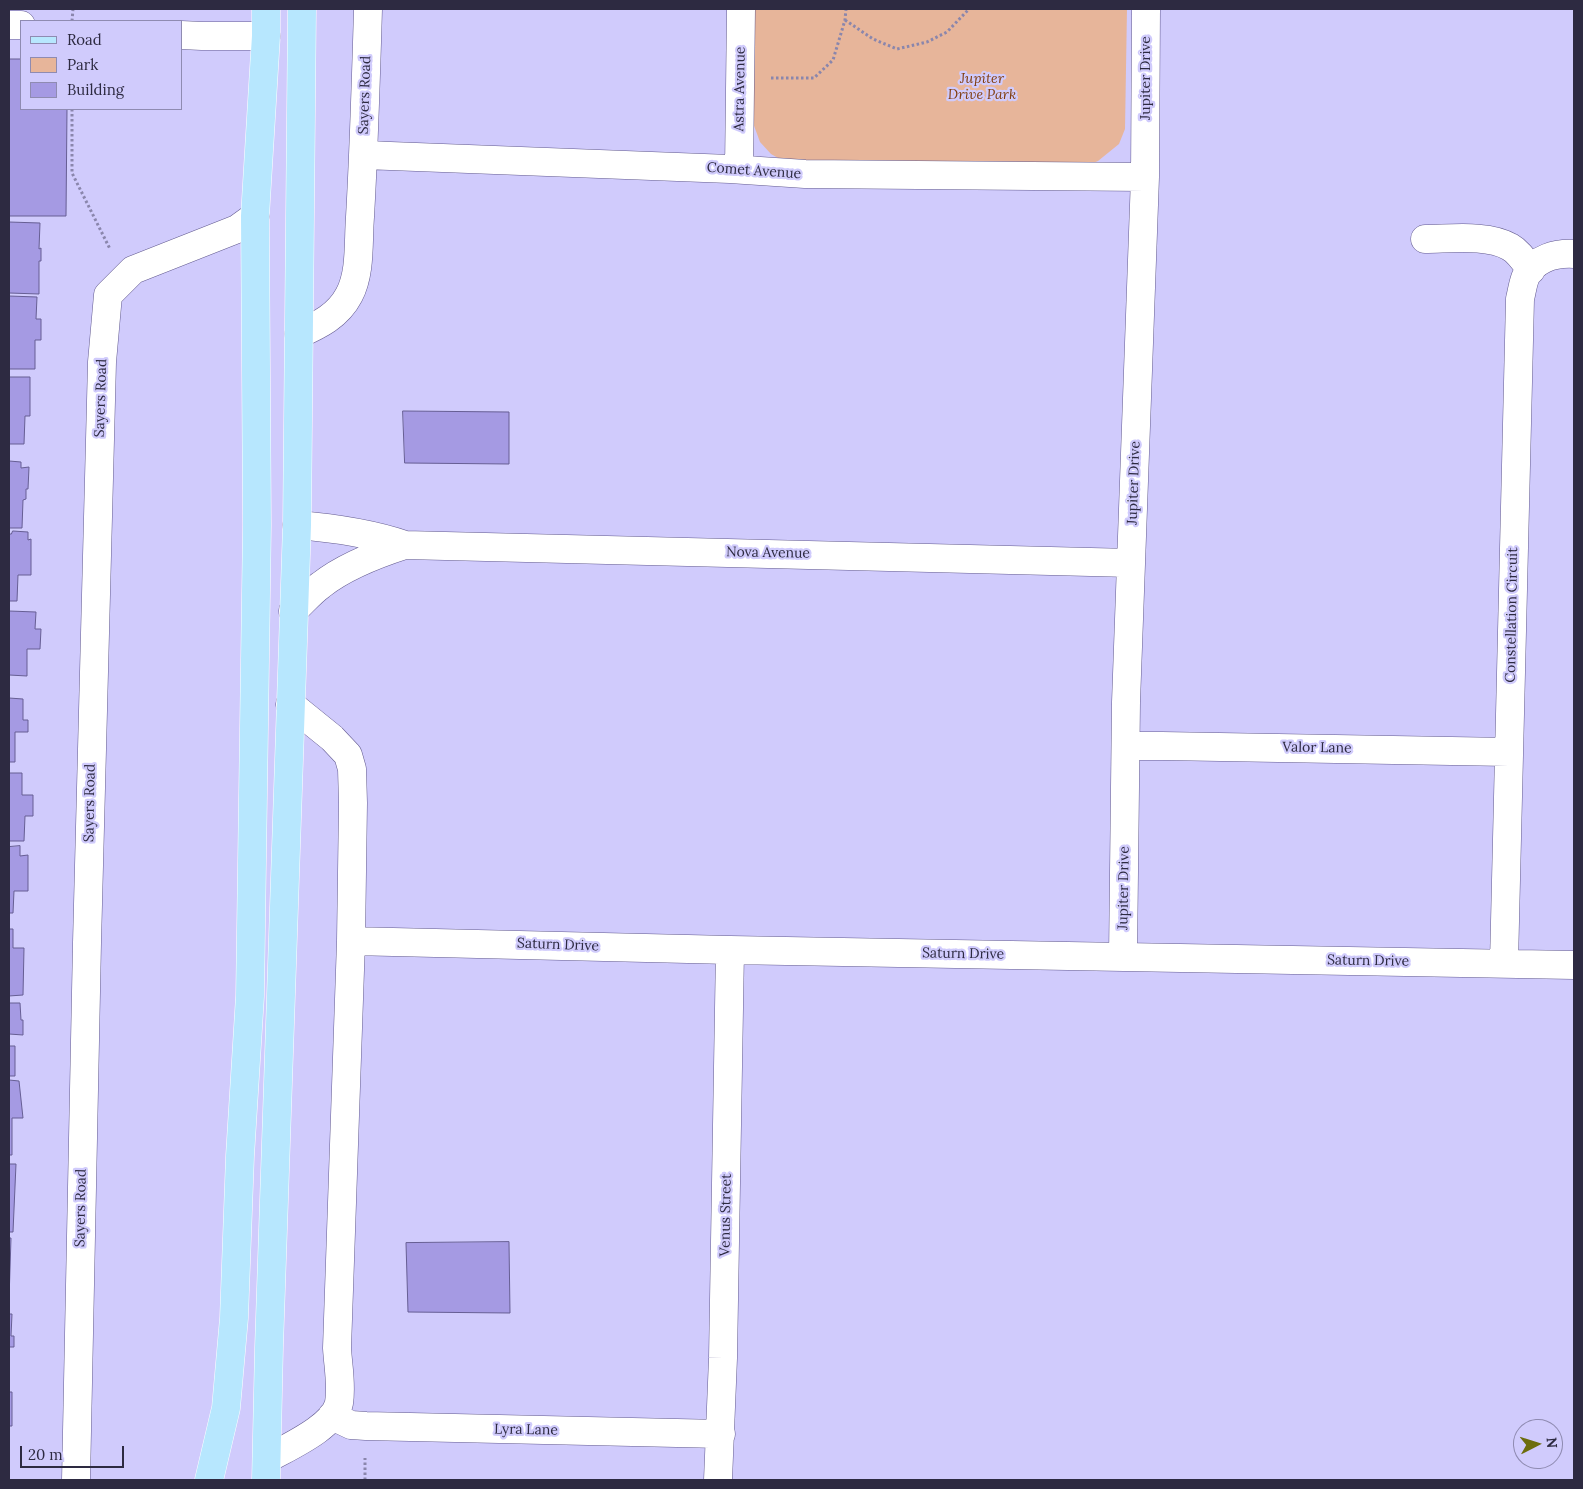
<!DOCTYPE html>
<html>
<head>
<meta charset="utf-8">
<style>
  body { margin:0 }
  #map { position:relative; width:1583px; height:1489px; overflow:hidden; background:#d0cbfc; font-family:Lora,serif }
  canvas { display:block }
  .frame { position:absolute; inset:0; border:10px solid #2d2a41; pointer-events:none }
  .legend { position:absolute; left:20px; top:20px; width:162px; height:90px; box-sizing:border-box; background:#d0cbfc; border:1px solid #8f8bb1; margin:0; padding:6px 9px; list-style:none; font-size:15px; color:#2d2a41 }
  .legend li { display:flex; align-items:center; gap:10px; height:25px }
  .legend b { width:25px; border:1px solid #8f8bb1 }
  .north { position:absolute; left:1513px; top:1419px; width:50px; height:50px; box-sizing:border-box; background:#d0cbfc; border:1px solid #8f8bb1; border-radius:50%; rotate:85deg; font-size:14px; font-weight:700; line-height:20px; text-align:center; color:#2d2a41 }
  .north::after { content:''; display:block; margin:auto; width:18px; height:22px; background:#6d6d0e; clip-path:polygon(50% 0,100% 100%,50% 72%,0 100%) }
  .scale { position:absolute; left:20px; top:1446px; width:104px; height:22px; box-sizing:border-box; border:2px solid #2d2a41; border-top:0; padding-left:6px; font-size:15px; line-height:18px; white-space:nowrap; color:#2d2a41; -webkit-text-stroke:4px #d0cbfc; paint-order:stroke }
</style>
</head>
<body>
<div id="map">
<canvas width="1583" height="1489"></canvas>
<div class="frame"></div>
<ul class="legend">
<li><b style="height:6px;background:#b7e7fe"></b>Road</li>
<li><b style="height:14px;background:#e7b59a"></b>Park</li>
<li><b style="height:14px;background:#a59ae3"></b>Building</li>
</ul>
<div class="north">N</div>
<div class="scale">20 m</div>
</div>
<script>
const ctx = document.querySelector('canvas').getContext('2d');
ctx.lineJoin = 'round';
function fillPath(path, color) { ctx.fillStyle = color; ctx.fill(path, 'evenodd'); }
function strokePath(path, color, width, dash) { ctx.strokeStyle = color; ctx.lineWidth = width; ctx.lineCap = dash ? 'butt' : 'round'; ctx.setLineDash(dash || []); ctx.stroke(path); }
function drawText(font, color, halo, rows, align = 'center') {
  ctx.font = font + ' Lora,serif'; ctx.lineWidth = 4.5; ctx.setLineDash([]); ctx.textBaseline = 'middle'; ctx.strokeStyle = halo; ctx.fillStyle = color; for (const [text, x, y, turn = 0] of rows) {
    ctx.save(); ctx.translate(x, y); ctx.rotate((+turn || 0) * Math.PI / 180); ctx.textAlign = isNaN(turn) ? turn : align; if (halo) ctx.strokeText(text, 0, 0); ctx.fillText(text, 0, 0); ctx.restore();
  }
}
const green = new Path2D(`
  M754 9H1127L1125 129 1119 144 1098 161 1083 167 787 163 771 154 760 142 753 123Z`);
const building = new Path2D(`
  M9 59H21V109H67L66 216H9Z
  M9 222 40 223 39 249 41 248V261H39V294L9 293Z
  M9 296 37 297 36 319H41V340H35V369H9Z
  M9 377H30V416H25L24 444H9Z
  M403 411 509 412V464L405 463Z
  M9 461 21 462V468L29 467 28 489H26V499L23 500 22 528H9Z
  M13 531 28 532V540L31 539V575H18L17 601H9V534H11Z
  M9 611 36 612 35 629H41L40 649H27V676L9 675Z
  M9 698 23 699V720H28V732H15V762H9Z
  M9 773H22V795H33V816H25L24 841H9Z
  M20 846V856L28 855V891H14L13 913H9V847Z
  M9 929H13V948H24L23 995 9 996Z
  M9 1003H20L21 1020H23V1035L9 1034Z
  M9 1046H15V1076H9Z
  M9 1080 19 1081 23 1118H12V1155H9Z
  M9 1164H16L13 1232H9Z
  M9 1238H11L9 1300Z
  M509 1242 510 1313 408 1312 406 1243Z
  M9 1314H12L11 1336H14V1347H9Z
  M9 1392H12V1426H9Z`);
const path = new Path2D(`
  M845 20 873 39 897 49 927 42 947 32 969 9
  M72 21 73 9
  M771 78H814L833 60 845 20 846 9
  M72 109V173L110 249
  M365 1480V1458`);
const minor = new Path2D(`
  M9 25H21
  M181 35 202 36H266
  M364 155 730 169 805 174 1145 177
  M739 169 741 9
  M1425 239C1450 239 1488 234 1510 247 1519 252 1525 262 1531 270
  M299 334C319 325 338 316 349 295 361 273 358 242 360 217 364 148 366 78 368 9
  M297 525C334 528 370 533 405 545
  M293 611C302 603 311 592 321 585 345 566 377 554 405 545L1131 563
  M1126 746H1162L1509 752
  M351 941 730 950 1574 965
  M1123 957 1126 702 1145 177 1146 9
  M1504 963 1520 299C1522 291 1523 282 1526 276 1536 258 1556 253 1574 254
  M332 1416 351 1425 366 1426 721 1434
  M267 1459C288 1447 334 1427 339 1403 342 1385 338 1366 337 1348L351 941 353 803 352 769 348 755 332 738 290 704
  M76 1480 87 943 102 362 108 295 133 270 237 229 255 216
  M718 1480 723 1358 730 950`);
const major = new Path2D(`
  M209 1480 226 1408 234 1318 240 1156 250 996 257 525 255 216 266 36V9
  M266 1480 269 1347 297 525 302 9`);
const streetNames = [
  ["Jupiter Drive",1146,78,-90],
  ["Astra Avenue",740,89,-89],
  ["Sayers Road",365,95,-88],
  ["Comet Avenue",754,171,4],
  ["Sayers Road",101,398,-88],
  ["Jupiter Drive",1134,483,-88],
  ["Nova Avenue",768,553,1],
  ["Constellation Circuit",1512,615,-89],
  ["Valor Lane",1317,748,1],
  ["Sayers Road",90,803,-89],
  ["Jupiter Drive",1124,888,-89],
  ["Saturn Drive",558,945,2],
  ["Saturn Drive",963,954,1],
  ["Saturn Drive",1368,961,1],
  ["Sayers Road",81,1208,-89],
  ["Venus Street",726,1215,-89],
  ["Lyra Lane",526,1430,1]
];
const parkNames = [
  ["Jupiter",982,79],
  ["Drive Park",982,95]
];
fillPath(green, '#e7b59a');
fillPath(building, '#a59ae3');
strokePath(building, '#665e93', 1);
strokePath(minor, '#625a8f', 29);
strokePath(major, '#fff', 29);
strokePath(path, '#8a86ac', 3, [2.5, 2.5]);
strokePath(minor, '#fff', 28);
strokePath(major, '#b7e7fe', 28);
drawText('14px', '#2d2a41', '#d0cbfc', streetNames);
drawText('italic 14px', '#813e0f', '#d0cbfc', parkNames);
</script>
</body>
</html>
